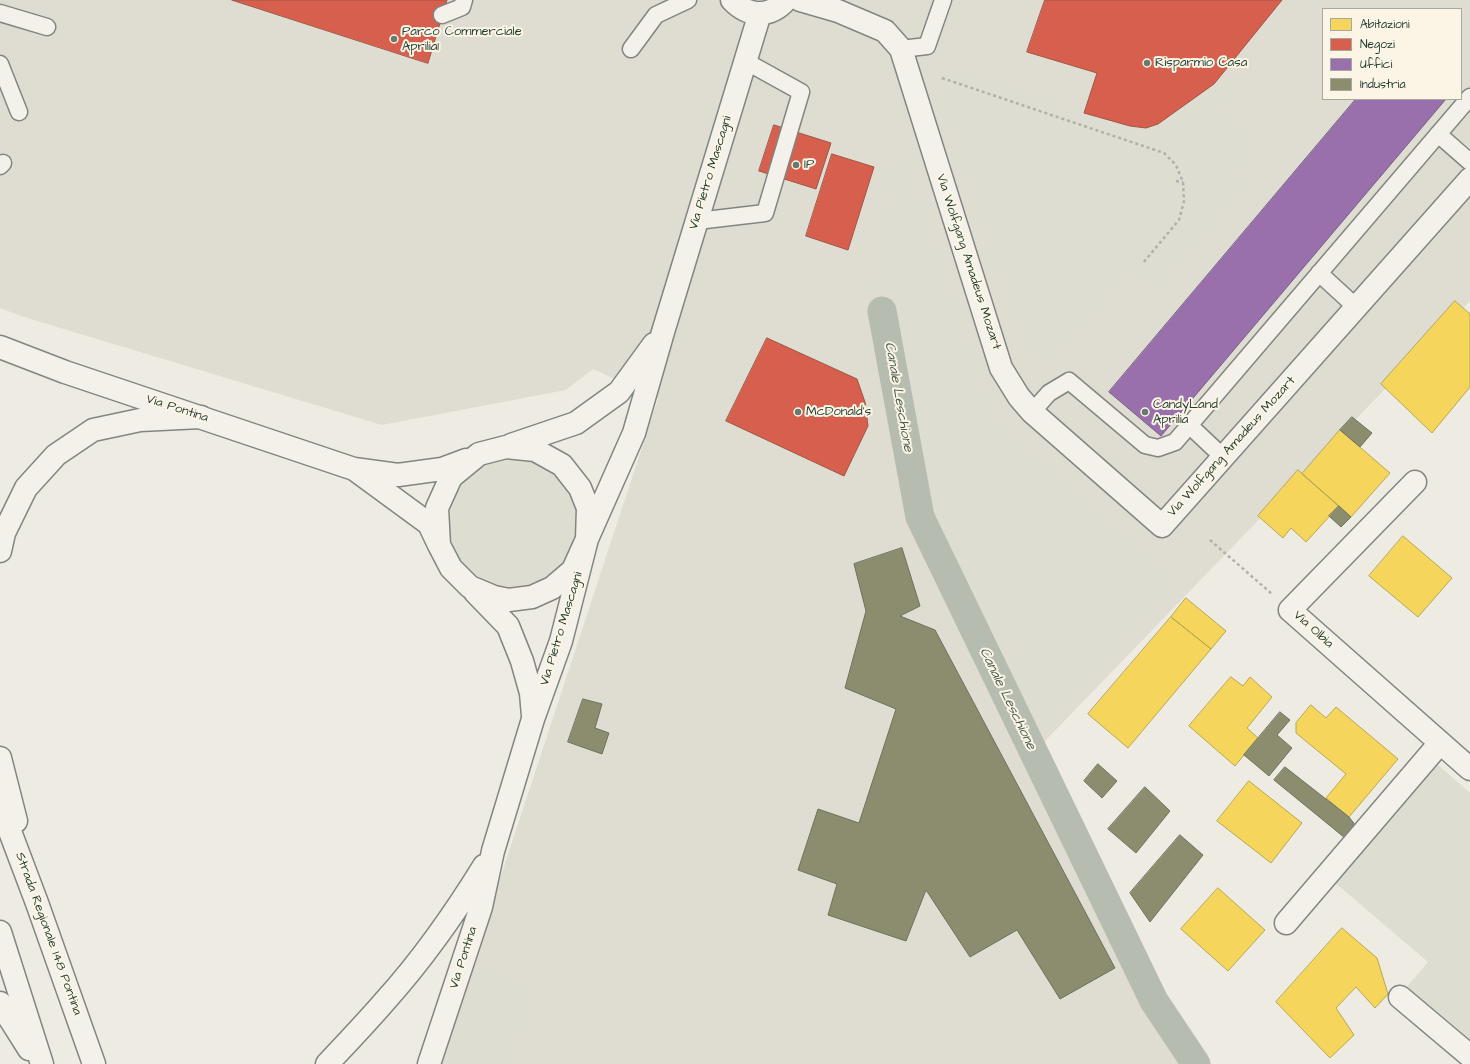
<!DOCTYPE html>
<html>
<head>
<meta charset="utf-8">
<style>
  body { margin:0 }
  #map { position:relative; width:1470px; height:1064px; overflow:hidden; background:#eeebe3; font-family:"Architects Daughter",sans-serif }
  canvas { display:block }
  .legend { position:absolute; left:1322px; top:8px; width:140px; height:92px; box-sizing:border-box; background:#fcf5e5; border:1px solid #a4ab9e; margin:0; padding:5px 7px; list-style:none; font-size:12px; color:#1f3d34 }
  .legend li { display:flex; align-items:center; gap:8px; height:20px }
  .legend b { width:20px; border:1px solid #a4ab9e }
</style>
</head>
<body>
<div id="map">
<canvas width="1470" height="1064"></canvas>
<ul class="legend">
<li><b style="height:11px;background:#f6d55c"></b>Abitazioni</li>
<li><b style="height:11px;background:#d6604d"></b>Negozi</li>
<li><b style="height:11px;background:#9970ab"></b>Uffici</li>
<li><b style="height:11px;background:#8c8c6e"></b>Industria</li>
</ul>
</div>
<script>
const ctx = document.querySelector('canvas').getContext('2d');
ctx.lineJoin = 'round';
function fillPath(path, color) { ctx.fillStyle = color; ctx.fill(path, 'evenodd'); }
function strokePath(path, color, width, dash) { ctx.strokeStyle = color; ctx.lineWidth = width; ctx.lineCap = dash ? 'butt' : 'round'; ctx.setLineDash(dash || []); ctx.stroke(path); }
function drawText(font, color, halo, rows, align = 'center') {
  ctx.font = font + ' "Architects Daughter",sans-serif'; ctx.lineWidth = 4; ctx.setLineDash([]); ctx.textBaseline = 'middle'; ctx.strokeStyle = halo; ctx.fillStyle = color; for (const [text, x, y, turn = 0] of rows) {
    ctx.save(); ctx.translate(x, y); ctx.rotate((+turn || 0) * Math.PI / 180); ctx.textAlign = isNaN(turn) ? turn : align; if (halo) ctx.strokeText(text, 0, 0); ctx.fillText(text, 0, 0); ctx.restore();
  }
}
const built = new Path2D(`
  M0 0H1470V301L1046 740 1034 753 1154 1001 1196 1064H439L658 399 593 369 566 390 382 425 24 317 0 308ZM1323 9H1461V99H1323Z`);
const green = new Path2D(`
  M958 71 1084 113 1130 126 1146 128 1158 124 1214 84 1227 94 1215 109 1256 143 1229 172 1243 186 1154 287 1130 267 1051 356 1040 361 1030 355 948 104Z
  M904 162 979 389 992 416 1013 439 1173 582 1035 735 924 513 891 306H871L890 163Z
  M449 523a64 64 0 1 1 128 0a64 64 0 1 1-128 0Z
  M1436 763 1470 793V1043L1405 989 1428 962 1333 881Z
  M479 970 530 990 505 1064H449Z`);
const homes = new Path2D(`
  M1455 301 1470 314V387L1432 433 1381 384Z
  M1340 430 1390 473 1351 517 1302 474Z
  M1298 470 1339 506 1306 542 1291 528 1283 538 1258 516Z
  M1403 536 1452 578 1418 617 1369 576Z
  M1186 598 1226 631 1211 649 1171 617Z
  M1171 617 1211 649 1128 748 1088 714Z
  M1231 677 1243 686 1250 677 1272 697 1247 728 1258 738 1235 766 1189 726Z
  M1311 705 1326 718 1336 707 1398 759 1349 817 1326 798 1346 774 1296 733V723Z
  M1249 781 1302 823 1271 863 1217 821Z
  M1218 888 1265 930 1228 971 1181 929Z
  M1342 928 1377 958 1388 994 1375 1008 1356 987 1336 1008 1354 1035 1330 1058 1276 1002Z`);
const shops = new Path2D(`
  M232 0H447L428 63Z
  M1045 0H1282L1214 84 1158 124 1146 128 1130 126 1084 113 1097 73 1027 52Z
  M774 125 831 143 816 189 759 171Z
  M832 154 874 167 848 250 806 236Z
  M767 338 857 379 865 402 868 426 844 476 726 421Z`);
const offices = new Path2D(`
  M1356 99H1446L1161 436 1109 392Z`);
const industry = new Path2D(`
  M1352 417 1372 433 1360 447 1340 430Z
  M1339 506 1351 517 1341 527 1329 516Z
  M902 548 920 606 900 616 935 630 1115 968 1060 999 1017 930 970 957 926 890 906 941 828 915 837 884 798 870 818 809 859 823 896 709 845 688 866 611 854 564Z
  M583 699 602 704 595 728 609 733 602 754 568 742Z
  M1280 712 1290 720 1277 735 1292 748 1269 776 1244 755Z
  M1098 764 1117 781 1102 798 1084 781Z
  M1285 767 1349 817 1356 826 1345 838 1274 780Z
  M1145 787 1170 811 1136 853 1108 829Z
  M1180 835 1203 855 1150 922 1130 893Z`);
const canal = new Path2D(`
  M882 311 920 517 1154 1001 1196 1064`);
const path = new Path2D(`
  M942 78 1164 153 1176 165 1183 182 1184 201 1179 220 1143 263
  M1176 181 1183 182
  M1210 540 1272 594`);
const service = new Path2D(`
  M0 13 47 27
  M442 15 462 7 464 0
  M631 49 656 15 688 0
  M901 49 927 46 943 0
  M0 64 19 112
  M1438 134 1470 162
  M0 166 3 163
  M697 221 765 213 801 92 745 61
  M1319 273 1356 307
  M1032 412 1049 393 1069 381 1145 445 1158 448 1175 442 1470 97
  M1189 425 1223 457`);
const minor = new Path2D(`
  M800 0 838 11 885 31 901 49 1001 368 1019 397 1032 412 1162 526 1470 179
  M1415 482 1290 610 1470 769
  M1286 923 1440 743
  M1400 997 1470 1056`);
const tertiary = new Path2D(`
  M732 0C748 17 770 18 786 0
  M0 347 65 372 354 469 398 475 442 469 466 460
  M511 445 576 423 619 392 654 344
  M354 469 429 524 439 545 451 568 470 587 494 597 509 600 532 597 552 588 573 570 587 539 588 508 580 488 562 465 535 450 506 447 479 454 451 477 437 508 439 545
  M475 592 508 626 522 661 531 693 533 716
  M327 1064C347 1043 366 1023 385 1001 422 960 455 913 484 866
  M429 1064 481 907 493 851 533 719 561 641 587 539 634 433 663 332 760 13`);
const trunk = new Path2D(`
  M0 551 4 533 26 488 56 455 93 430 140 420 201 417
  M0 758 16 821
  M0 805 37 903 94 1064
  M0 932 42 1064
  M0 1003 29 1049`);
const markers = [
  [394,39,4,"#677a71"],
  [1147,63,4,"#677a71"],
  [796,165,4,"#677a71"],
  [798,412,4,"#677a71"],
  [1145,412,4,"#677a71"]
];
const poiNames = [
  ["Parco Commerciale",402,32],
  ["Aprilia1",402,47],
  ["Risparmio Casa",1155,63],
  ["IP",804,165],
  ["CandyLand",1153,405],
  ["Aprilia",1153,420],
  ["McDonald's",806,412]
];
const streetNames = [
  ["Via Pietro Mascagni",711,173,-73],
  ["Via Wolfgang Amadeus Mozart",968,262,72],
  ["Via Pontina",177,409,18],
  ["Via Wolfgang Amadeus Mozart",1232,447,-48],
  ["Via Pietro Mascagni",562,629,-73],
  ["Via Olbia",1313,630,42],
  ["Strada Regionale 148 Pontina",48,934,70],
  ["Via Pontina",464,958,-72]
];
const waterNames = [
  ["Canale Leschione",898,397,80],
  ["Canale Leschione",1007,699,64]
];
fillPath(built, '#dfddd2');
fillPath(green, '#deddd1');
fillPath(homes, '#f6d55c');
strokePath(homes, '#b6a750', 1);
fillPath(shops, '#d6604d');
strokePath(shops, '#9f5646', 1);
fillPath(offices, '#9970ab');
strokePath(offices, '#746187', 1);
fillPath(industry, '#8c8c6e');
strokePath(industry, '#6b745d', 1);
strokePath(canal, '#b7bcb1', 29);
strokePath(service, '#828681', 19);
strokePath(minor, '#828681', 25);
strokePath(tertiary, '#828681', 25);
strokePath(trunk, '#828681', 25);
strokePath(path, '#afb1ac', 2.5, [3, 3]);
strokePath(service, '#f4f1eb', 16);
strokePath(minor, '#f4f1eb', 22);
strokePath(tertiary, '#f4f1eb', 22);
strokePath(trunk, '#f4f1eb', 22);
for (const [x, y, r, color] of markers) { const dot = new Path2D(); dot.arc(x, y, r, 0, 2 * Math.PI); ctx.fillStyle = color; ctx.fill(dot); strokePath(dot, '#fcf5e5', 1.5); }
drawText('13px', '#1f3d34', '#fcf5e5', poiNames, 'left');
drawText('13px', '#1f3d34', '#fcf5e5', streetNames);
drawText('italic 14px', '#465d53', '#fcf5e5', waterNames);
</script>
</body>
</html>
